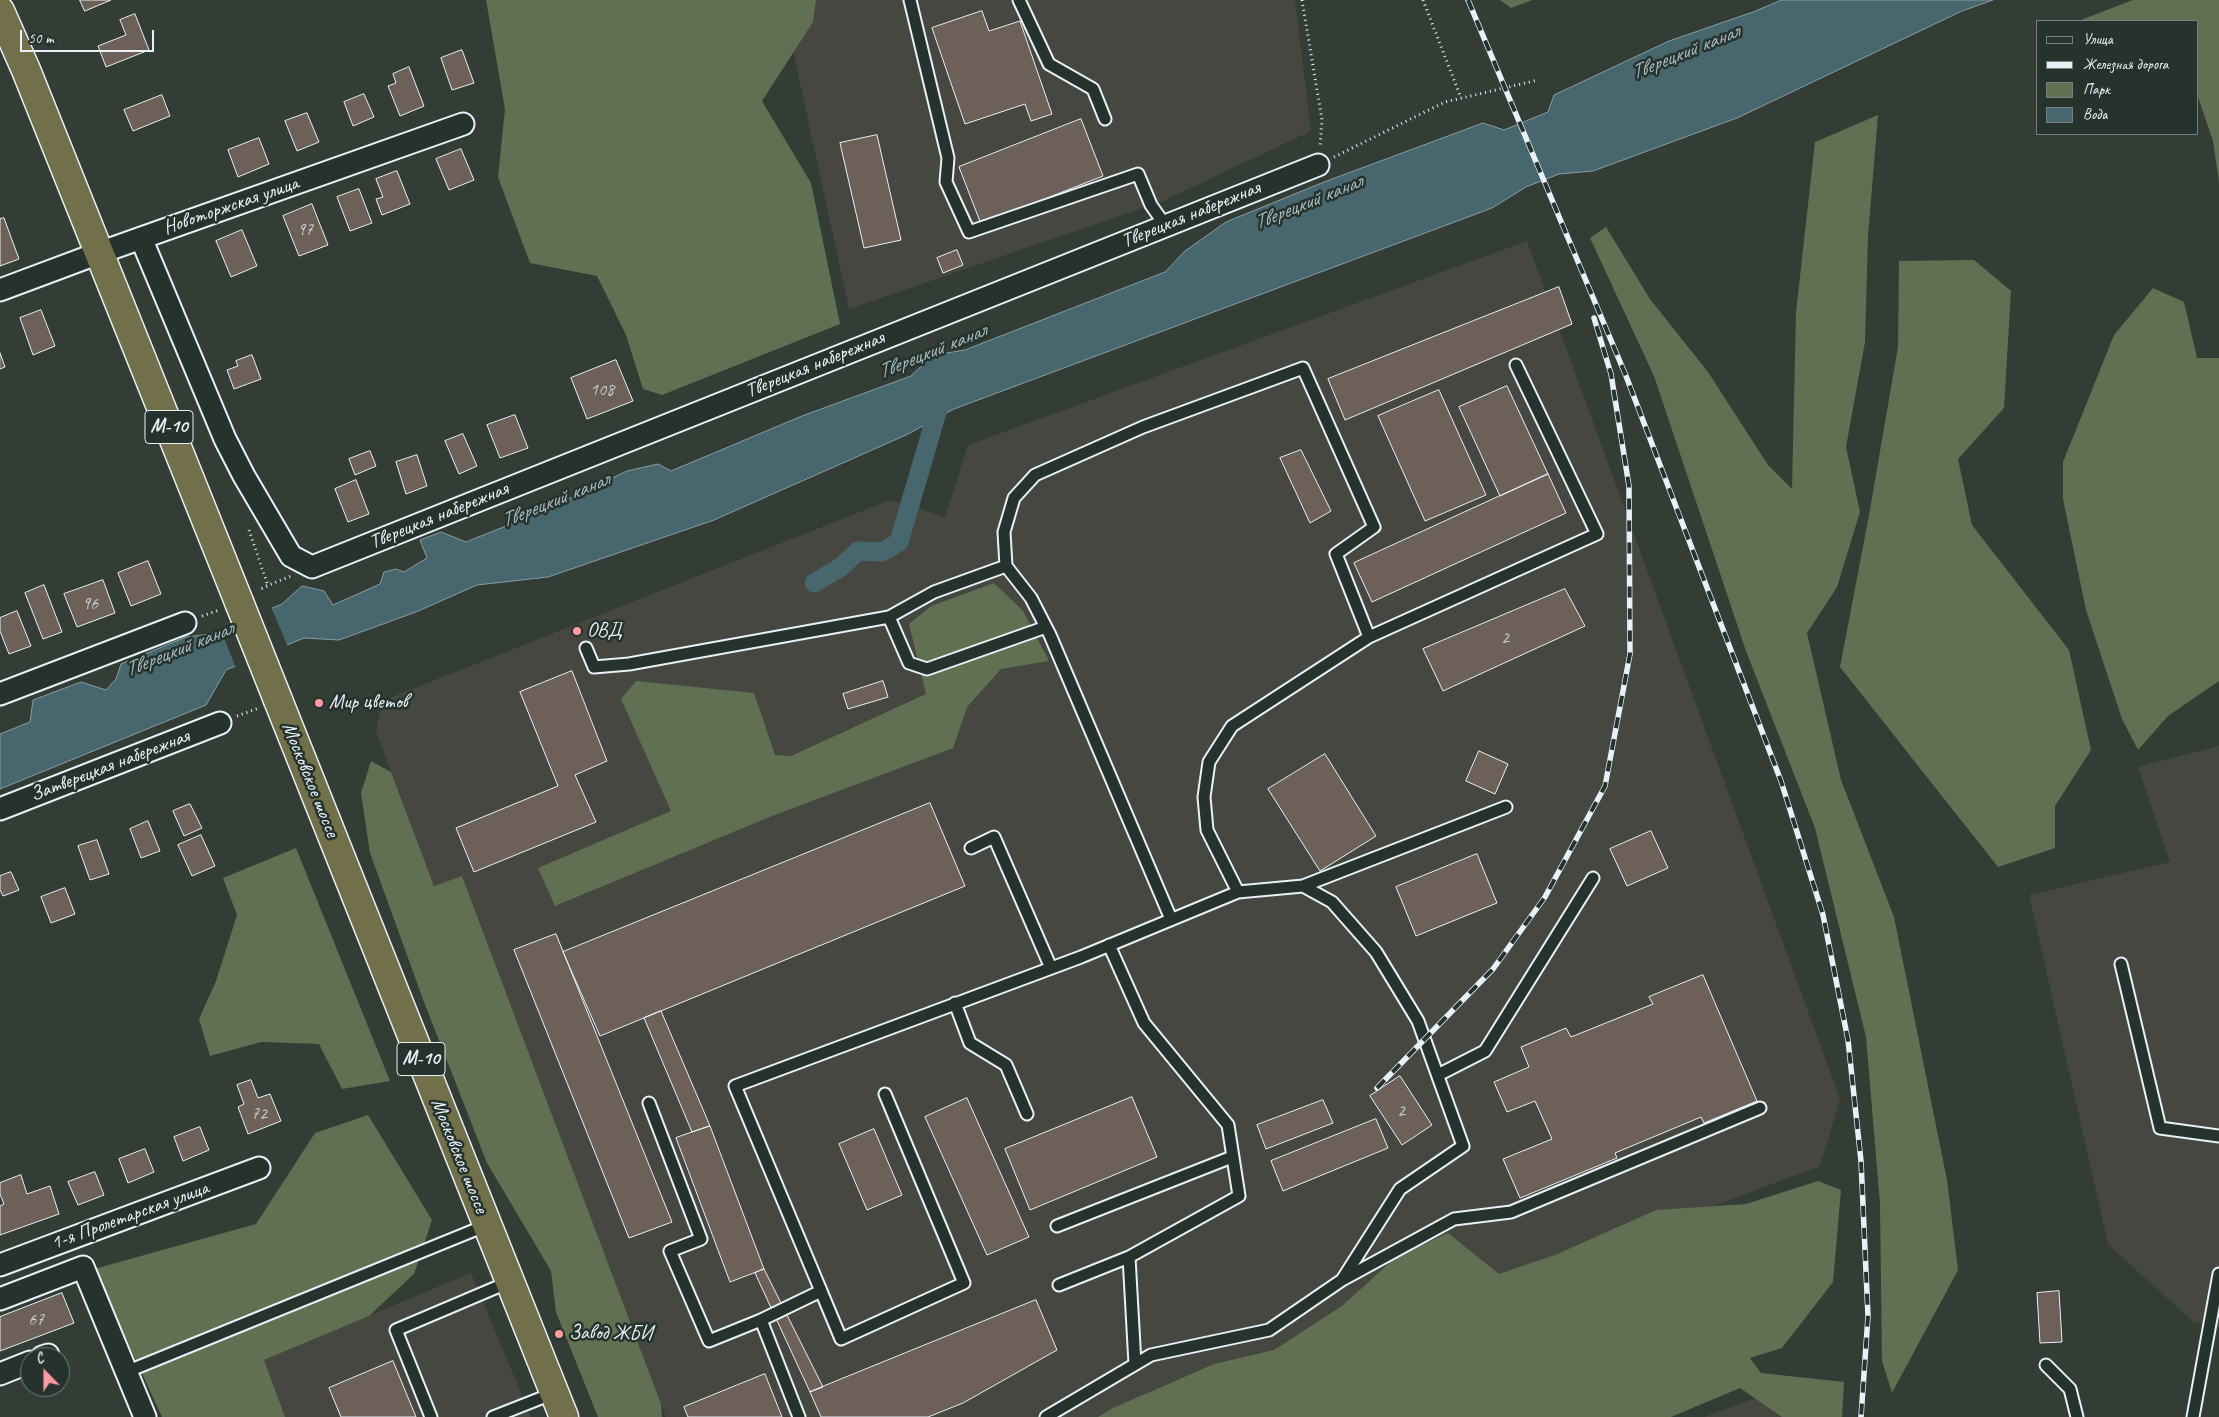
<!DOCTYPE html>
<html>
<head>
<meta charset="utf-8">
<style>
  body { margin:0 }
  #map { position:relative; width:2219px; height:1417px; overflow:hidden; background:#343c36; font-family:Caveat,sans-serif }
  canvas { display:block }
  .legend { position:absolute; left:2036px; top:20px; width:162px; height:115px; box-sizing:border-box; background:#26332d; border:1px solid #747f7e; margin:0; padding:6px 9px; list-style:none; font-size:15px; color:#e8f1f8 }
  .legend li { display:flex; align-items:center; gap:10px; height:25px }
  .legend b { width:25px; border:1px solid #747f7e }
  .north { position:absolute; left:20px; top:1347px; width:50px; height:50px; box-sizing:border-box; background:#26332d; border:1px solid #747f7e; border-radius:50%; rotate:338deg; font-size:14px; font-weight:700; line-height:20px; text-align:center; color:#e8f1f8 }
  .north::after { content:''; display:block; margin:auto; width:18px; height:22px; background:#ff9aa2; clip-path:polygon(50% 0,100% 100%,50% 72%,0 100%) }
  .scale { position:absolute; left:20px; top:30px; width:134px; height:22px; box-sizing:border-box; border:2px solid #e8f1f8; border-top:0; padding-left:6px; font-size:15px; line-height:18px; white-space:nowrap; color:#e8f1f8; -webkit-text-stroke:4px #26332d; paint-order:stroke }
</style>
</head>
<body>
<div id="map">
<canvas width="2219" height="1417"></canvas>
<ul class="legend">
<li><b style="height:6px;background:#26332d"></b>Улица</li>
<li><b style="height:6px;background:#e8f1f8"></b>Железная дорога</li>
<li><b style="height:14px;background:#617052"></b>Парк</li>
<li><b style="height:14px;background:#48666e"></b>Вода</li>
</ul>
<div class="north">С</div>
<div class="scale">50 m</div>
</div>
<script>
const ctx = document.querySelector('canvas').getContext('2d');
ctx.lineJoin = 'round';
function fillPath(path, color) { ctx.fillStyle = color; ctx.fill(path, 'evenodd'); }
function strokePath(path, color, width, dash) { ctx.strokeStyle = color; ctx.lineWidth = width; ctx.lineCap = dash ? 'butt' : 'round'; ctx.setLineDash(dash || []); ctx.stroke(path); }
function drawText(font, color, halo, rows, align = 'center') {
  ctx.font = font + ' Caveat,sans-serif'; ctx.lineWidth = 5; ctx.setLineDash([]); ctx.textBaseline = 'middle'; ctx.strokeStyle = halo; ctx.fillStyle = color; for (const [text, x, y, turn = 0] of rows) {
    ctx.save(); ctx.translate(x, y); ctx.rotate((+turn || 0) * Math.PI / 180); ctx.textAlign = isNaN(turn) ? turn : align; if (halo) ctx.strokeText(text, 0, 0); ctx.fillText(text, 0, 0); ctx.restore();
  }
}
const built = new Path2D(`
  M782 0H1295L1311 131 1163 201 849 309Z
  M1527 241 1840 1099 1820 1166 1150 1417H666L462 876 434 887 376 731 382 701 890 500 945 517 968 445Z
  M2219 746V1327L2193 1322 2108 1244 2029 895 2170 862 2138 767Z
  M471 1273 531 1417H285L263 1360Z
  M1813 1377 1812 1417H1704Z`);
const green = new Path2D(`
  M486 0H816L813 22 762 101 811 183 840 324 662 395 643 389 626 335 597 276 530 263 498 177 505 109Z
  M1500 0H1532L1511 8Z
  M2133 0H2219V182L2213 141 2198 97V21H2078Z
  M1878 115 1868 236 1865 342 1846 447 1860 512 1837 587 1807 633 1841 780 1894 917 1947 1180 1958 1270 1892 1393 1882 1361 1880 1204 1866 1037 1815 828 1746 651 1654 376 1590 238 1606 227 1650 299 1708 372 1768 465 1792 489 1796 312 1815 142Z
  M1974 260 2011 291 2004 408 1958 459 1972 525 2069 650 2091 750 2055 806V848L1998 867 1840 667 1869 515 1898 347 1899 261Z
  M2153 288 2184 302 2197 358H2219V681L2168 716 2138 750 2122 719 2086 610 2063 499V462L2114 335Z
  M994 583 1023 611 1049 661 1001 669 967 707 953 748 772 816 555 906 538 868 671 811 621 699 636 681 754 693 775 755 791 756 926 694 909 624 931 606Z
  M371 761 391 772 434 886 462 876 661 1404 662 1417H598L556 1312 551 1271 487 1163 424 1002 370 853 361 793Z
  M296 848 390 1081 342 1089 319 1044 261 1042 210 1056 199 1019 216 981 237 915 223 878Z
  M368 1115 432 1220 414 1274 369 1316 264 1360 285 1417H162L94 1269 256 1224 315 1133Z
  M1818 1181 1841 1190 1833 1282 1782 1348 1750 1358 1761 1373 1844 1382 1842 1417H1782L1740 1388 1671 1417H1098L1113 1408 1214 1364 1274 1350 1342 1306 1396 1257 1448 1233 1499 1274 1555 1255 1656 1210 1746 1204Z`);
const water = new Path2D(`
  M1782 0H1993L1962 11 1737 118 1593 171 1559 174 1526 187 1492 208 954 409 906 435 714 520 548 577 477 585 416 612 339 640 304 638 226 670 206 705 0 789V734L30 722 33 700 81 682 106 690 116 679 121 664 186 637 211 634 282 604 302 586 324 591 333 605 380 584 384 572 396 569 404 572 427 558 420 540 441 532 466 542 536 514 627 471 658 464 671 471 802 416 911 376 933 355 965 350 1165 272 1185 251 1226 222 1324 182 1483 123 1504 130 1548 112 1554 95 1669 41 1753 12Z`);
const pier = new Path2D(`
  M271 607 288 647 236 668 220 628Z`);
const canal = new Path2D(`
  M814 583 841 567 858 551 882 552 899 542 942 395`);
const building = new Path2D(`
  M80 0H111L85 11Z
  M982 11 989 31 1020 21 1052 114 1031 121 1025 104 965 124 932 28Z
  M135 14 149 50 106 67 98 46 126 35 120 20Z
  M462 50 474 83 452 90 441 58Z
  M409 67 424 106 400 116 388 86 396 83 393 74Z
  M364 94 374 117 353 126 344 102Z
  M162 95 170 116 133 131 124 110Z
  M307 113 319 142 297 151 285 121Z
  M1081 119 1103 176 981 224 959 167Z
  M877 135 901 240 864 248 840 143Z
  M259 138 269 164 238 177 228 150Z
  M461 149 474 180 449 190 436 159Z
  M397 171 410 204 382 215 376 199 383 197 376 179Z
  M359 189 372 223 350 231 337 197Z
  M312 204 328 245 299 256 283 216Z
  M4 218 19 259 0 266V219Z
  M242 230 257 266 231 277 216 241Z
  M957 250 963 265 943 273 937 258Z
  M1559 287 1572 324 1345 420 1328 379Z
  M41 310 55 346 33 355 20 318Z
  M0 353 5 367 0 369Z
  M252 355 261 379 234 389 227 370 238 366 236 361Z
  M616 360 633 401 587 419 571 378Z
  M1507 386 1548 474 1500 496 1459 407Z
  M1439 390 1486 495 1425 521 1378 416Z
  M515 415 528 448 500 458 487 425Z
  M463 434 477 466 459 474 445 441Z
  M1301 450 1331 511 1310 523 1280 458Z
  M370 451 376 466 355 475 349 459Z
  M417 455 427 486 406 494 396 462Z
  M1548 474 1566 513 1372 602 1354 563Z
  M356 480 369 514 348 522 335 489Z
  M148 561 161 594 131 606 118 573Z
  M103 580 115 613 77 627 64 594Z
  M44 585 62 632 43 639 25 593Z
  M1565 589 1585 626 1443 691 1423 649Z
  M17 611 31 646 9 654 0 631V618Z
  M572 671 607 761 575 775 596 822 474 872 456 828 558 786 520 692Z
  M883 681 888 697 848 709 843 694Z
  M1479 751 1508 764 1495 794 1466 781Z
  M1325 754 1376 836 1320 871 1268 789Z
  M930 803 965 886 600 1036 563 952Z
  M190 804 202 828 184 836 173 811Z
  M148 821 160 851 141 858 130 829Z
  M1651 831 1668 868 1627 886 1610 849Z
  M201 835 215 866 192 876 178 845Z
  M97 840 109 874 90 880 78 846Z
  M1477 854 1497 903 1416 936 1396 887Z
  M11 872 19 890 3 896 0 890V876Z
  M65 888 75 914 51 923 41 897Z
  M556 934 672 1222 629 1238 514 950Z
  M1703 975 1757 1101 1704 1123 1701 1117 1615 1153 1617 1158 1520 1198 1503 1159 1552 1139 1535 1101 1507 1112 1494 1082 1529 1067 1521 1047 1566 1028 1571 1037 1653 1004 1649 997Z
  M661 1011 710 1126 692 1132 644 1018Z
  M1400 1076 1432 1125 1402 1145 1370 1096Z
  M251 1080 258 1098 270 1094 281 1121 248 1134 238 1107 244 1104 237 1085Z
  M1132 1097 1157 1157 1030 1210 1005 1149Z
  M967 1098 1029 1237 987 1255 925 1117Z
  M1323 1100 1333 1123 1266 1149 1257 1125Z
  M1376 1119 1388 1148 1283 1191 1271 1161Z
  M710 1126 764 1269 730 1282 676 1138Z
  M200 1127 209 1150 183 1161 174 1137Z
  M874 1129 902 1195 867 1210 839 1144Z
  M145 1149 154 1172 128 1183 119 1159Z
  M95 1172 104 1195 78 1205 68 1182Z
  M21 1175 27 1194 50 1186 59 1214 0 1235V1206L4 1204 0 1194V1183Z
  M764 1269 823 1387 810 1392 755 1273Z
  M2059 1291 2062 1342 2040 1343 2037 1293Z
  M62 1293 74 1323 0 1351V1317Z
  M1036 1300 1057 1350 963 1403 928 1417H821L810 1392Z
  M393 1361 416 1417H341L329 1388Z
  M765 1374 782 1417H688L684 1407Z`);
const path = new Path2D(`
  M1302 0 1322 120 1320 147
  M1423 0 1461 98
  M1334 157 1445 102 1538 80
  M249 530 268 586 258 590
  M266 586 291 576
  M202 616 219 610
  M237 716 259 708`);
const lane = new Path2D(`
  M910 0 948 158 946 182 969 232 1138 174 1151 205 1165 225
  M1019 0 1049 64 1093 89 1105 119
  M889 617 934 592 1006 566
  M586 648 594 667 629 664 889 617 909 663 927 669 1046 627
  M971 848 994 837 1051 968
  M1303 886 1506 807
  M1171 919 1050 635 1031 598 1006 566 1004 532 1014 498 1035 475 1143 427 1303 368 1374 527 1336 554 1369 637
  M1109 945 1144 1023 1228 1125 1239 1196 1129 1257 1135 1364
  M2121 964 2160 1128 2219 1136
  M955 1003 970 1043 1006 1065 1027 1114
  M1438 1075 1485 1051 1593 878
  M649 1103 701 1239 670 1251 709 1341 761 1320
  M1057 1226 1232 1157
  M1344 1279 1454 1219 1511 1212 1760 1108
  M1059 1285 1129 1257
  M821 1291 841 1339 964 1283 885 1094
  M2046 1365 2070 1389 2077 1417
  M126 1372 487 1225
  M431 1417 396 1330 509 1282
  M493 1417 554 1393
  M799 1417 761 1320 821 1291 735 1086 1081 957 1238 892 1207 830 1204 797 1209 762 1232 726 1369 637 1597 534 1516 365
  M1046 1417 1151 1355 1269 1330 1342 1280 1400 1189 1463 1146 1418 1021 1376 952 1332 902 1303 886 1238 892
  M2193 1417 2219 1274`);
const street = new Path2D(`
  M141 238 225 439 244 476 291 556 312 567 1318 165
  M0 290 99 253 463 124
  M0 694 185 623
  M0 809 220 723
  M0 1265 259 1168
  M0 1299 83 1267 145 1417
  M42 1357 48 1355
  M0 1374 30 1362`);
const highway = new Path2D(`
  M0 11 26 70 239 602
  M278 700 564 1417`);
const rail = new Path2D(`
  M1468 0 1626 376 1781 781 1823 915 1848 1040 1861 1161 1868 1316 1861 1417
  M1377 1088 1493 969 1545 897 1605 786 1630 654 1629 486 1611 374 1594 318`);
const highwayBridge = new Path2D(`
  M239 602 278 700`);
const markers = [
  [577,631,5,"#ff9aa2"],
  [319,703,5,"#ff9aa2"],
  [559,1334,5,"#ff9aa2"]
];
const numberNames = [
  ["97",305,230],
  ["108",602,390],
  ["96",90,604],
  ["2",1505,638],
  ["2",1401,1111],
  ["72",259,1114],
  ["67",36,1320]
];
const shields = [
  [169,427,48],
  [421,1059,48]
];
const shieldNames = [
  ["М-10",169,427],
  ["М-10",421,1059]
];
const streetNames = [
  ["Новоторжская улица",231,206,-19],
  ["Тверецкая набережная",1191,215,-22],
  ["Тверецкая набережная",815,365,-22],
  ["Тверецкая набережная",439,516,-22],
  ["Затверецкая набережная",110,766,-21],
  ["Московское шоссе",310,780,68],
  ["Московское шоссе",459,1156,68],
  ["1-я Пролетарская улица",130,1216,-20]
];
const poiNames = [
  ["ОВД",587,631],
  ["Мир цветов",329,703],
  ["Завод ЖБИ",569,1334]
];
const waterNames = [
  ["Тверецкий канал",1685,53,-22],
  ["Тверецкий канал",1308,203,-22],
  ["Тверецкий канал",932,352,-22],
  ["Тверецкий канал",555,501,-22],
  ["Тверецкий канал",179,650,-22]
];
fillPath(built, '#454740');
fillPath(green, '#617052');
fillPath(water, '#48666e');
strokePath(water, '#889ea5', 1);
fillPath(pier, '#343c36');
strokePath(canal, '#48666e', 19);
fillPath(building, '#6c6058');
strokePath(building, '#e8f1f8', 1);
strokePath(lane, '#e8f1f8', 15);
strokePath(street, '#e8f1f8', 25);
strokePath(highway, '#e8f1f8', 31);
strokePath(path, '#e8f1f8', 3, [1, 4]);
strokePath(lane, '#26332d', 11);
strokePath(street, '#26332d', 21);
strokePath(highway, '#71704a', 28);
strokePath(rail, '#e8f1f8', 5.5);
strokePath(rail, '#26332d', 4, [11]);
strokePath(highwayBridge, '#e8f1f8', 31, []);
strokePath(highwayBridge, '#71704a', 28);
for (const [x, y, r, color] of markers) { const dot = new Path2D(); dot.arc(x, y, r, 0, 2 * Math.PI); ctx.fillStyle = color; ctx.fill(dot); strokePath(dot, '#26332d', 2); }
drawText('18px', '#c9cdd0', null, numberNames);
for (const [x, y, w] of shields) { const box = new Path2D(); box.roundRect(x - w / 2, y - 16.5, w, 33, 4); ctx.fillStyle = '#26332d'; ctx.fill(box); strokePath(box, '#e8f1f8', 1); }
drawText('bold 19px', '#e8f1f8', null, shieldNames);
drawText('20px', '#e8f1f8', '#26332d', streetNames);
drawText('20px', '#e8f1f8', '#26332d', poiNames, 'left');
drawText('italic 21px', '#a8b9c1', '#26332d', waterNames);
</script>
</body>
</html>
